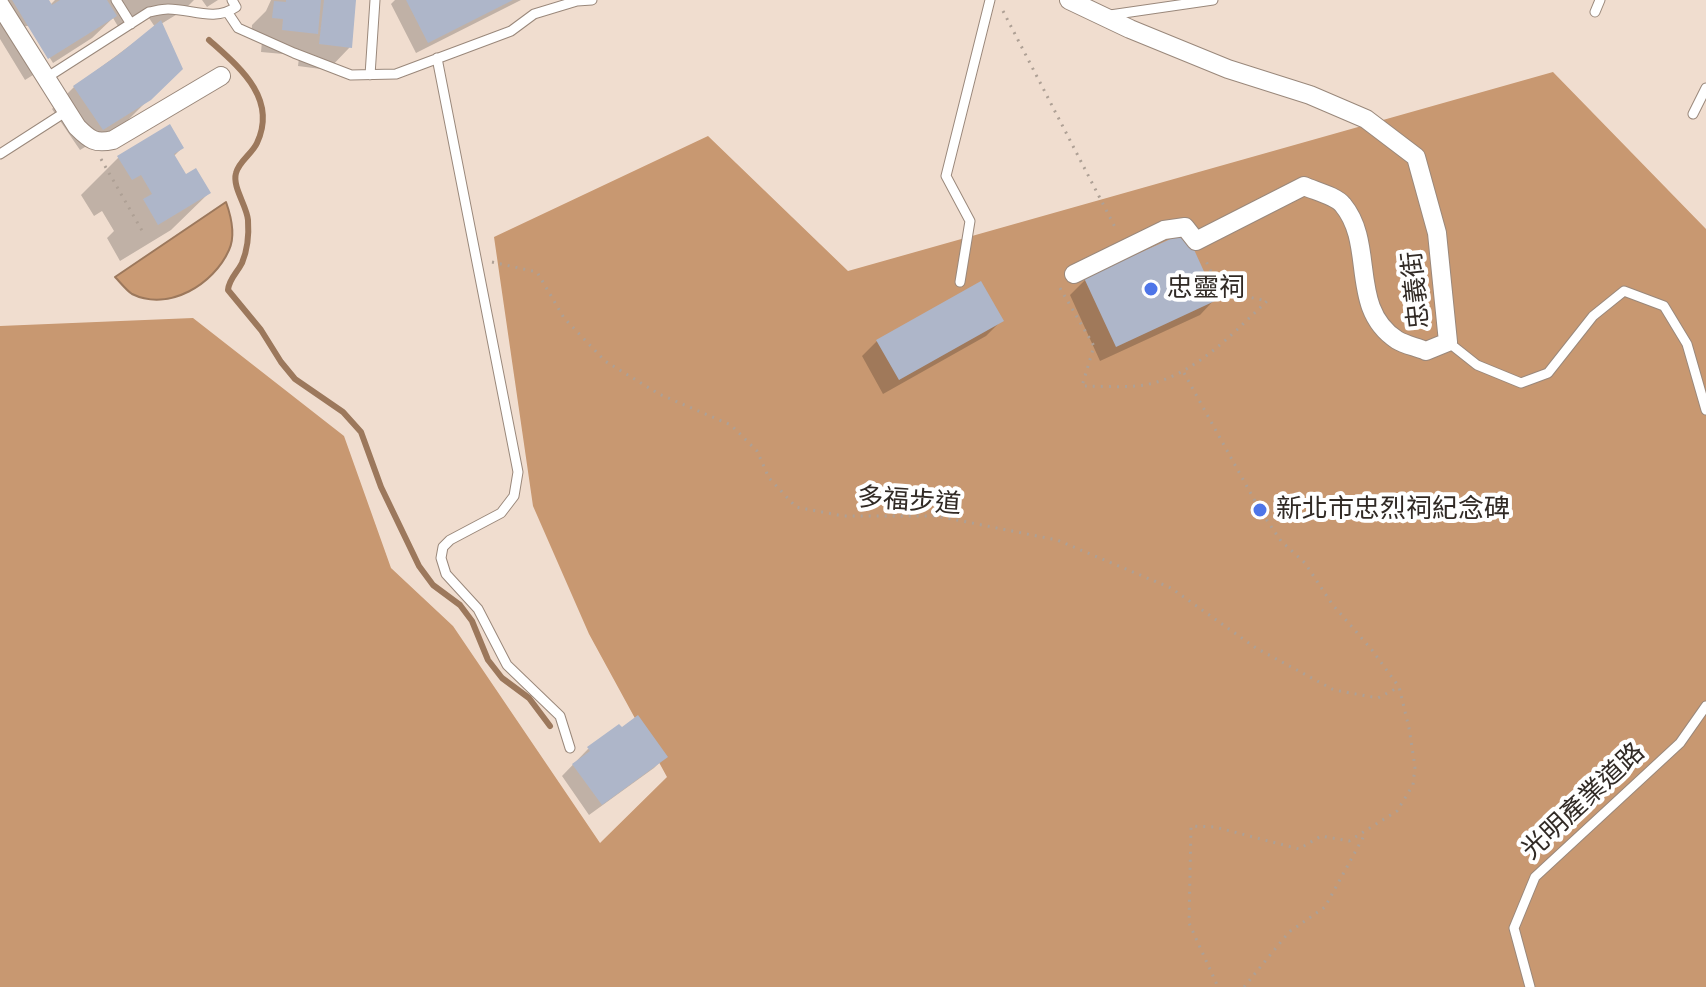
<!DOCTYPE html>
<html>
<head>
<meta charset="utf-8">
<style>
  body { margin:0 }
  canvas { display:block; background:#f0ddcf }
</style>
</head>
<body>
<canvas width="1706" height="987"></canvas>
<script>
const ctx = document.querySelector('canvas').getContext('2d');
ctx.lineJoin = 'round';
function fillPath(path, color) { ctx.fillStyle = color; ctx.fill(path, 'evenodd'); }
function strokePath(path, color, width, dash) { ctx.strokeStyle = color; ctx.lineWidth = width; ctx.lineCap = dash ? 'butt' : 'round'; ctx.setLineDash(dash || []); ctx.stroke(path); }
function drawText(font, color, halo, rows, align = 'center') {
  ctx.font = font + ' "Varela Round","Noto Sans TC",sans-serif'; ctx.lineWidth = 8; ctx.setLineDash([]); ctx.textBaseline = 'middle'; ctx.strokeStyle = halo; ctx.fillStyle = color; for (const [text, x, y, turn = 0] of rows) {
    ctx.save(); ctx.translate(x, y); ctx.rotate((+turn || 0) * Math.PI / 180); ctx.textAlign = isNaN(turn) ? turn : align; if (halo) ctx.strokeText(text, 0, 0); ctx.fillText(text, 0, 0); ctx.restore();
  }
}
const forest = new Path2D(`
  M1553 72 1706 229V987H0V326L193 318 344 436 391 568 453 626 600 843 667 777 589 634 533 506 494 237 708 136 848 271Z`);
const water = new Path2D(`
  M226 202C231 216 236 235 229 250 214 284 169 312 132 294 126 290 120 282 115 277Z`);
const shadow = new Path2D(`
  M0 0H47L50 5 55 0H194L184 10 161 24 180 68 126 122 80 150 52 109 74 87 155 27 145 12 119 28 113 18 92 38 53 63 30 26H25L49 65 25 80 0 39Z
  M202 0H218L207 7Z
  M271 0H354L350 47 328 70 298 66 300 49 294 55 261 52 262 41 251 40 252 25 266 11Z
  M395 0H521L416 53 391 4Z
  M182 148 173 157 185 177 209 193 171 230 120 261 107 238 114 231 102 211 94 216 81 195 119 157Z
  M1085 280 1215 299 1200 315 1100 361 1070 295Z
  M1001 321 986 336 883 394 862 356 877 341Z
  M588 749 665 757 654 768 589 815 562 776Z`);
const stream = new Path2D(`
  M209 40C239 67 278 98 257 143 252 154 239 161 236 173 232 187 247 206 248 220 249 234 247 251 242 263 237 273 229 279 228 290L261 330 281 362 295 379 343 412 361 432 381 487 419 566 433 585 460 605 472 621 488 660 502 678 529 698 550 726`);
const building = new Path2D(`
  M12 0H49L52 5 60 0H107L117 16 48 59Z
  M286 0H321L318 34 282 30 283 19 272 18 274 1 286 2Z
  M324 0H356L352 48 319 44Z
  M406 0H513L428 43Z
  M161 20 183 69 151 100 103 130 73 86 118 55Z
  M170 124 184 148 174 154 186 174 196 168 211 193 158 225 143 199 152 194 141 175 132 180 117 156Z
  M1186 232 1217 300 1116 347 1084 278Z
  M981 281 1004 321 899 380 876 340Z
  M638 715 668 757 602 805 572 764 590 751 587 747 619 724 622 727Z`);
const path = new Path2D(`
  M1003 11 1117 231
  M101 159 144 234
  M492 262 537 272 564 318 605 361 659 394 731 425 757 451 769 478 796 507 843 516H937L1057 540 1171 588 1256 648 1334 690 1378 698 1399 687
  M1060 288 1094 346 1082 386C1102 386 1125 388 1145 385 1195 375 1231 335 1267 301L1220 291 1205 259
  M1184 373 1260 510 1281 541 1305 563 1332 604 1372 650 1399 687 1409 728 1415 767 1413 785 1397 811 1349 841 1321 836 1299 849 1215 827 1191 826 1189 923 1218 987
  M1244 987 1289 932 1325 907 1365 834`);
const service = new Path2D(`
  M116 0 131 24
  M1595 12 1600 0
  M228 13 238 28 294 53 351 75 396 74 511 31 534 14 577 1 592 0
  M1110 15 1213 0
  M437 58 518 472 514 496 501 513 450 540 443 547 441 558 446 574 478 609 507 665 560 716 570 748
  M370 75 375 0
  M46 78 149 12C155 11 162 9 168 9 192 9 214 22 236 7L232 0
  M1693 114 1706 88
  M0 154 67 111
  M960 282 970 221 946 176 990 0
  M1448 342 1477 365 1521 383 1548 373 1593 316 1624 291 1664 306 1687 344 1706 410
  M1530 987 1514 928 1535 877 1680 743 1706 706`);
const minor = new Path2D(`
  M1069 0 1130 29 1228 69 1310 95 1366 119 1416 157 1437 233 1448 342 1426 351C1417 347 1405 345 1397 340 1348 308 1376 245 1343 205 1336 196 1315 191 1304 186L1196 241 1185 227 1164 230 1074 274
  M0 5 77 127C90 140 95 144 113 140L221 76`);
const markers = [
  [1151,289,8,"#4e75e8"],
  [1260,510,8,"#4e75e8"]
];
const poiNames = [
  ["忠靈祠",1167,289],
  ["新北市忠烈祠紀念碑",1276,510]
];
const streetNames = [
  ["忠義街",1417,290,-96],
  ["多福步道",909,502,4],
  ["光明產業道路",1584,802,-43]
];
fillPath(forest, '#c89871');
fillPath(water, '#ca9a73');
strokePath(water, '#9c785c', 2);
fillPath(shadow, '#0003');
strokePath(stream, '#9c785c', 6);
fillPath(building, '#aeb6c9');
strokePath(service, '#9a887b', 11);
strokePath(minor, '#9a887b', 20);
strokePath(path, '#aea095', 3, [2, 6]);
strokePath(service, '#fff', 9);
strokePath(minor, '#fff', 18);
for (const [x, y, r, color] of markers) { const dot = new Path2D(); dot.arc(x, y, r, 0, 2 * Math.PI); ctx.fillStyle = color; ctx.fill(dot); strokePath(dot, '#fff', 3); }
drawText('26px', '#312a25', '#fff', poiNames, 'left');
drawText('26px', '#312a25', '#fff', streetNames);
</script>
</body>
</html>
